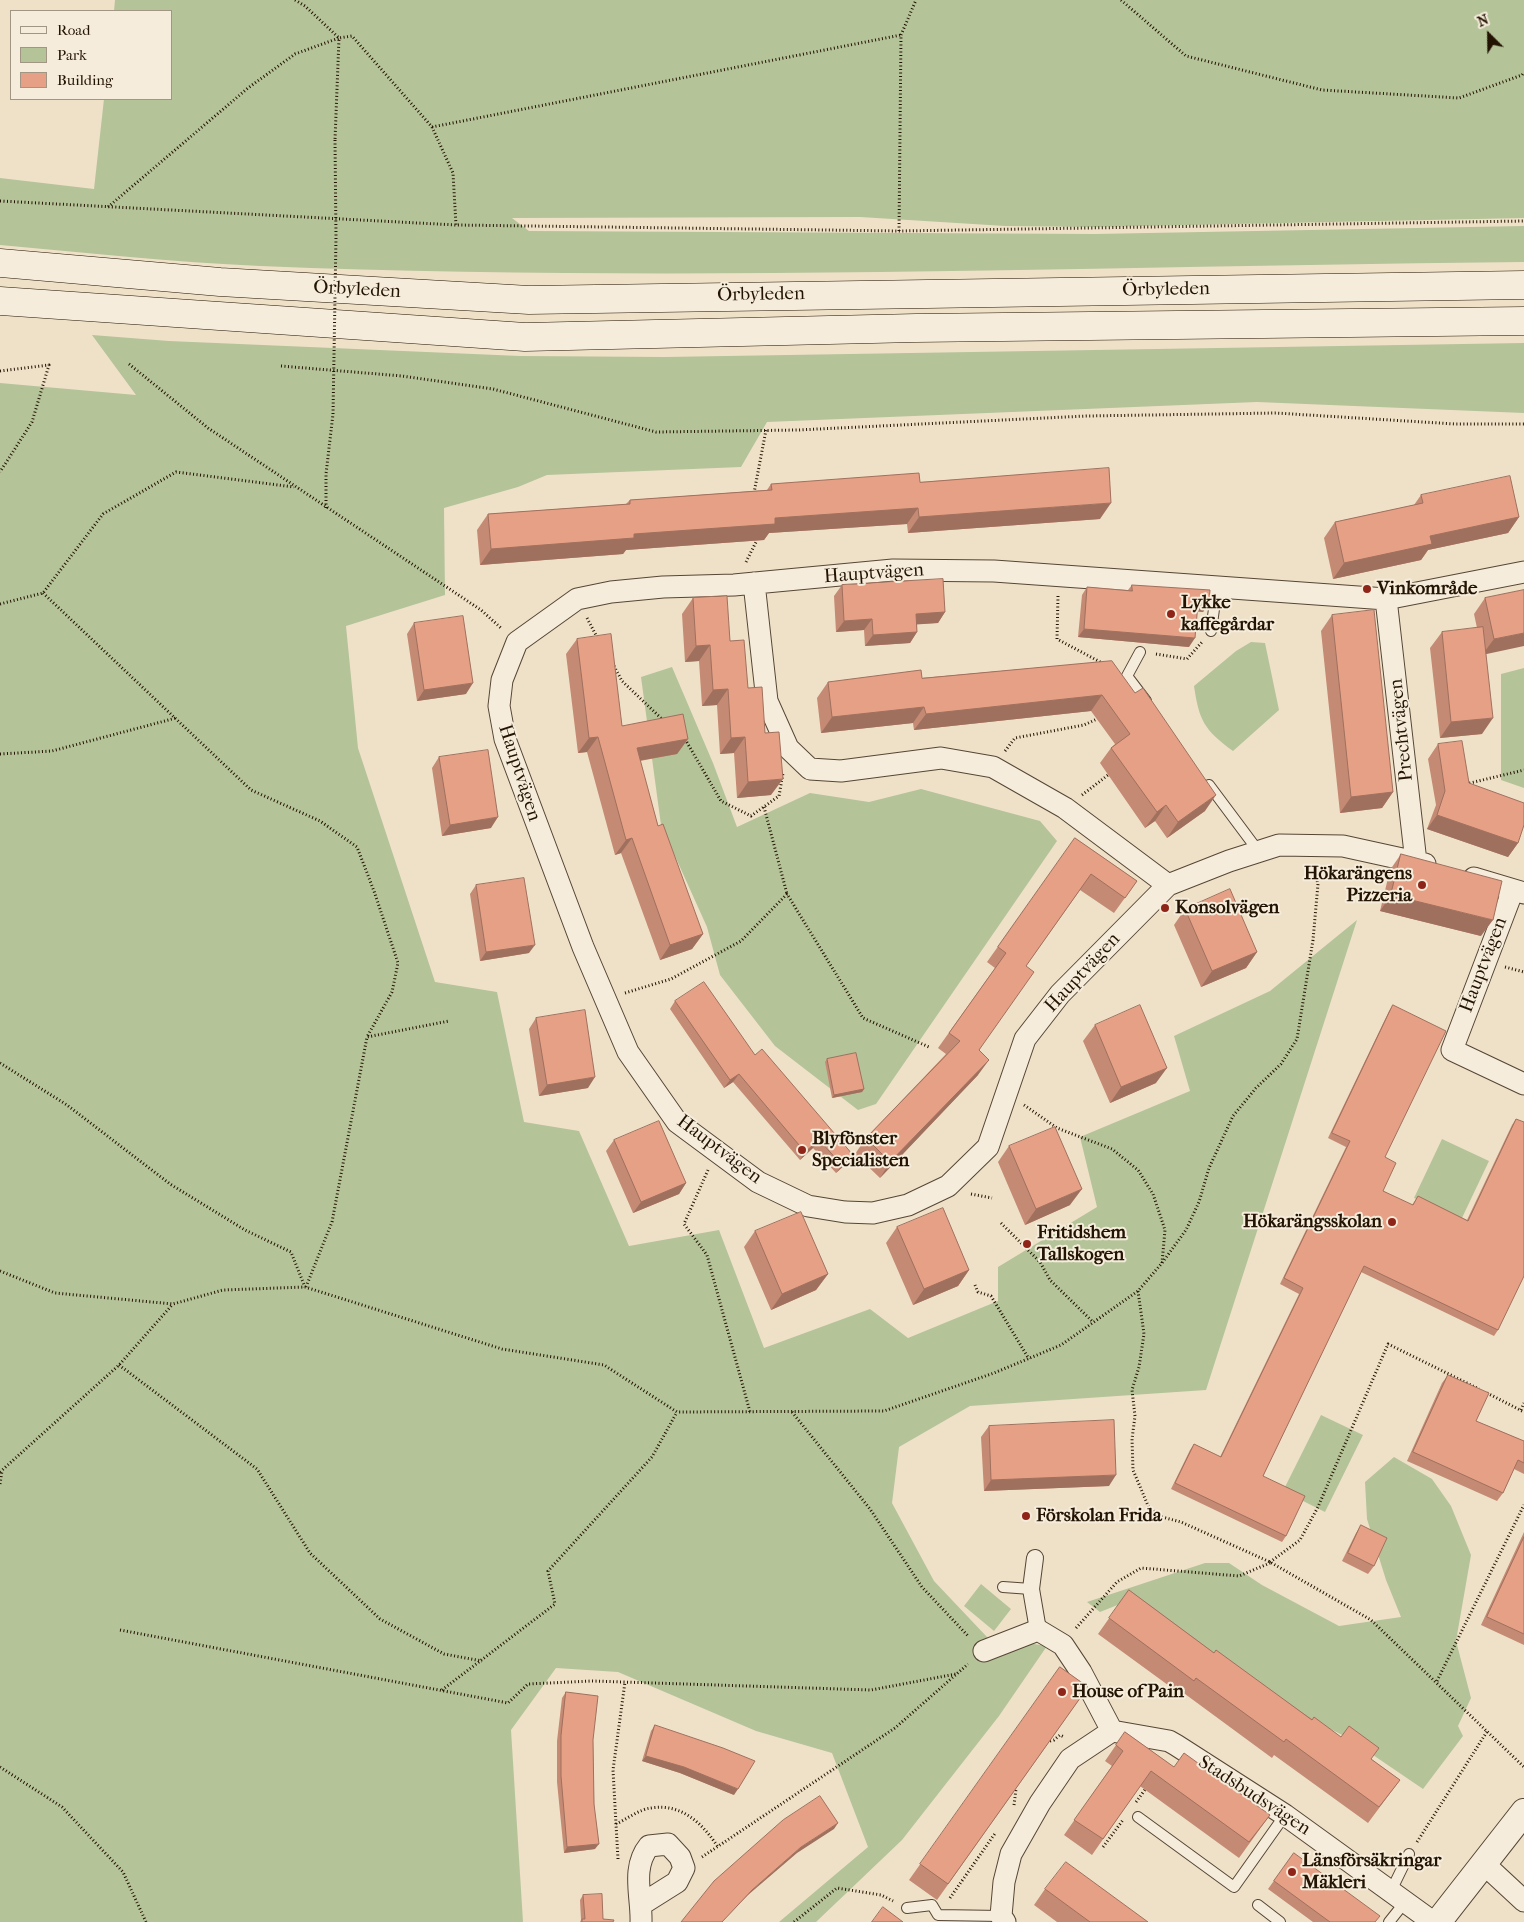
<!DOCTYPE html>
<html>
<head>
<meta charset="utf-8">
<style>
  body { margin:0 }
  #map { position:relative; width:1524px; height:1922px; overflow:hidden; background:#efe1c8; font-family:"IM FELL French Canon",serif }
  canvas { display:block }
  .legend { position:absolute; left:10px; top:10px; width:162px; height:90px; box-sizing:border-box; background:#f5ecdb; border:1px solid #a19584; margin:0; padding:6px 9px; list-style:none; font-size:15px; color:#231302 }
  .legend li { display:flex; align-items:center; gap:10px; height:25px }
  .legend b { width:25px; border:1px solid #a19584 }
  .north { position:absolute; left:1464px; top:10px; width:50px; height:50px; -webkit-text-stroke:4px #f5ecdb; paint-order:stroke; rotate:337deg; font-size:14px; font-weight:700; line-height:20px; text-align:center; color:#231302 }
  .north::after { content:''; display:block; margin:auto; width:18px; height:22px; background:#231302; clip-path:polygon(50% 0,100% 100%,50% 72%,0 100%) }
</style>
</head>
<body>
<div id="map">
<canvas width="1524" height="1922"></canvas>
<ul class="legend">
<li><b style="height:6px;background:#f5ecdb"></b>Road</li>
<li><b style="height:14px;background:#b5c399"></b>Park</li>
<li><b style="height:14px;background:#e5a086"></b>Building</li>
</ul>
<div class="north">N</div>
</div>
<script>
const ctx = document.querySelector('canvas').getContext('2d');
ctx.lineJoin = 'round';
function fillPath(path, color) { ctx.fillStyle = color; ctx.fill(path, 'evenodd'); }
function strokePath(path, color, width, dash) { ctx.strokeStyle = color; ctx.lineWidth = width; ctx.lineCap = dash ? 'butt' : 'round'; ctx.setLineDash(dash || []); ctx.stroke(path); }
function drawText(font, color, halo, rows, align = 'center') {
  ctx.font = font + ' "IM FELL French Canon",serif'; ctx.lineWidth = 4; ctx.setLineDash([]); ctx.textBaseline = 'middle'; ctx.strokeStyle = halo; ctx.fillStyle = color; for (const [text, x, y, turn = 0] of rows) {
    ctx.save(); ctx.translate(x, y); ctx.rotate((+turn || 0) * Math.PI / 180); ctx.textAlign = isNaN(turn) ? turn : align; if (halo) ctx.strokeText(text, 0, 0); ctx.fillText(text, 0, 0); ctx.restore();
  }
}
const green = new Path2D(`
  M115 0H1524V218L1093 227 1005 226 860 217 512 218 529 231 1095 234 1524 226V262C1103 266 681 283 260 266 173 262 86 253 0 245V178L94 189 104 99H171V11H114Z
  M92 335 169 341 520 356 665 357 1524 343V413L1257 402 767 422 741 467 547 475 518 487 444 508 445 595 346 626 358 748 435 982 497 992 524 1122 579 1131 629 1246 719 1230 764 1348 870 1309 908 1338 998 1301V1267L1097 1207 1080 1137 1190 1091 1174 1036 1270 991 1357 920 1206 1390 970 1406 899 1447 892 1503 934 1581 987 1637 1047 1646 999 1716 902 1840 816 1922H779L868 1847 832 1753 756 1731 618 1672 556 1668 511 1730 523 1922H0V383L136 395Z
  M1251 642 1265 643 1279 710 1233 751C1204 730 1199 720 1194 686L1236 651Z
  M672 667 713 763 737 827 810 793 869 802 921 789 1040 821 1057 841 876 1104 858 1110 775 1046 720 975 707 927 661 825 641 677Z
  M1524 668V788L1501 780V674Z
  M1442 1139 1489 1161 1461 1220 1414 1198Z
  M1321 1415 1363 1435 1325 1512 1283 1491Z
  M1394 1457 1432 1479 1451 1506 1471 1555 1456 1641 1471 1698 1458 1726 1463 1736 1423 1789 1348 1738 1289 1708 1125 1602 1100 1612 1087 1602 1205 1563H1229L1262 1585 1339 1626 1401 1617 1386 1580 1367 1519 1365 1482Z
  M981 1584 1011 1609 994 1631 964 1606Z`);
const path = new Path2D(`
  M295 0 305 6 339 38 352 36 432 127 453 173 456 225
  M1121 0 1186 56 1322 90 1459 98 1522 75 1524 72
  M432 127 901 35
  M0 201 456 225 899 231 1524 221
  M108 207 248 88 295 54 339 38 335 140
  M899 231 901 35 916 0
  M129 364 208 428 481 610 501 628
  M281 366 402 376 493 389 656 432 798 430 1086 416 1276 413 1455 424H1524
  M0 371 49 365 32 422 0 472
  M754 493 766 430
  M326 508V474L333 414
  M746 562 756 542
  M43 593 251 790 320 821 357 847 374 891 398 963 392 992 367 1037
  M1058 596 1057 639 1104 664
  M0 604 43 593 103 514 176 472 294 487
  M587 618 598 639
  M1156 654 1187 659 1202 642
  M614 666 622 681 663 720
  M685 739 721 801 751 816 779 796 783 773
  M1005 751 1015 738 1084 725 1097 719
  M0 754 52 751 176 718
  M1466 784 1524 770
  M1082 795 1108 775
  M764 807 787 894
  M1505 967 1524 972
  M625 993 671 979 741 941 787 894 863 1018 929 1047
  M0 1063 67 1105 170 1184 245 1230 291 1252 305 1287
  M1024 1105 1057 1128 1112 1149 1138 1170 1153 1194 1165 1230 1162 1263
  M708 1170 684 1224 707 1255 750 1412
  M971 1194 992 1198
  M1001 1223 1040 1262 1050 1280 1093 1322
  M0 1271 55 1293 173 1304 223 1290 305 1287 502 1349 604 1365 677 1412 884 1411 994 1373 1061 1345 1138 1291 1162 1263 1186 1230 1199 1202 1209 1168 1233 1116 1256 1088 1281 1064 1297 1039 1313 940 1318 884 1313 866
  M975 1285 978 1292 991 1296 1029 1359
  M306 1287 332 1222 367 1037 449 1021
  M1138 1291 1144 1334 1139 1367 1132 1390 1135 1416 1132 1439 1133 1470 1149 1508 1162 1517 1181 1522 1270 1562 1371 1620 1524 1767
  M119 1365 257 1469 310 1553 380 1619 444 1654 482 1661
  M1487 1393 1524 1412
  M1521 1410 1524 1403
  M792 1412 870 1509 922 1587 969 1637
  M0 1472 119 1365 173 1304
  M0 1484 2 1471
  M1270 1562 1300 1540 1318 1507 1388 1344 1479 1389
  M1076 1628 1117 1582 1141 1568 1239 1576 1270 1563
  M120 1630 508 1703 528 1684 592 1681 871 1690 956 1674
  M1437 1681 1524 1505
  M442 1690 555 1604 548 1571 652 1457 677 1412
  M1050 1741 1054 1740 1060 1735 1064 1737
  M0 1767 62 1807 123 1872 146 1922
  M1136 1802 1147 1787
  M1014 1805 1016 1789
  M616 1824 613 1770 625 1682
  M1417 1842 1488 1730
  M1103 1847 1123 1820
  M702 1857 895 1728 968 1664
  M618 1859 616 1824C627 1819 640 1809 651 1808 682 1803 703 1824 718 1847
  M950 1898 996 1832
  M794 1922 837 1888 881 1895 893 1901`);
const service = new Path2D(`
  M1211 631 1217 587
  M1140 652 1127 676 1146 701
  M1209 785 1259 852
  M1003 1587 1031 1589
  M1138 1817 1234 1887 1285 1815
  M1391 1891 1409 1854
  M1258 1905 1280 1922
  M907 1908 932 1905 938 1915 1001 1916
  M1389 1922 1405 1902`);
const pedestrian = new Path2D(`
  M1035 1558 1031 1589 1038 1630`);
const minor = new Path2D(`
  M754 583 767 701 788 748 810 769 841 771 941 758 993 767 1065 808 1168 885
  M1386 599 1416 862
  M1425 864 1343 846 1279 845 1229 861 1168 885 1060 994 1025 1039 988 1147 948 1186 908 1205 873 1213 845 1212 808 1206 758 1182 677 1122 628 1052 583 947 505 739 499 706 502 680 517 642 577 599 611 592 663 587 734 585 893 570 994 571 1386 599 1524 572
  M1474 878 1524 893
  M1513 890 1452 1050 1524 1084
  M984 1651 1038 1630 1063 1645 1081 1672 1112 1731 1169 1741 1176 1745 1285 1815 1433 1922
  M1483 1863 1524 1901
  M641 1922C642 1897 631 1868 649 1846L668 1844 680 1857 684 1868 677 1882 642 1904
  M1005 1922 1001 1916 1004 1882 1011 1854 1040 1803 1070 1759 1112 1731`);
const tertiary = new Path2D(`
  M1438 1922 1524 1812`);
const secondary = new Path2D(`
  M0 263 220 282 529 300 1524 285
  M0 301 525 337 916 328 1524 321`);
const pathBridge = new Path2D(`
  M333 414 336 237 335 140`);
const wall = new Path2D(`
  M920 482 1100 519 908 533 907 524 769 533 764 540 626 550 623 554 480 565 477 530 488 514 626 504 630 500 767 490 771 484Z
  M1421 495 1519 517 1508 533 1428 550 1421 560 1333 579 1324 538 1335 522 1414 505Z
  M842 585 945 612 938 623 917 624V632L910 643 865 646 864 630 836 632 834 596Z
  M1132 585 1209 603 1203 612 1197 611 1189 647 1078 637 1082 595 1087 587 1128 590Z
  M1524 590 1486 654 1482 734 1440 738 1430 648 1442 632 1477 628 1474 614 1485 598Z
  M693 598 730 641 765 733 771 795 737 798 734 753 720 754 717 705 702 706 699 661 685 662 682 614Z
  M1332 615 1393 792 1382 808 1340 813 1321 631Z
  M414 623 466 694 417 701 407 634Z
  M577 639 622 726 688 739 677 754 640 761 658 826 703 934 692 949 660 960 621 853 615 855 587 752 578 753 566 654Z
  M1112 661 1205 811 1167 838 1155 821 1145 828 1100 763 1111 748 1115 744 1091 711 914 730 913 723 821 733 817 698 828 682 922 678Z
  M1438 744 1469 783 1518 843 1508 857 1427 829 1436 805 1428 759Z
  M439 757 491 828 442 836 432 768Z
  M1075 838 1137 881 1114 913 1080 890 1026 966 979 1050 978 1075 880 1178 855 1154 866 1138 946 1054 938 1048 995 968 987 962Z
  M1401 854 1481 936 1380 911 1390 870Z
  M476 885 529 953 480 961 470 894Z
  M1185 909 1257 952 1246 968 1201 987 1174 925Z
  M675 1001 847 1163 836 1173 813 1148 800 1160 733 1082 724 1088 670 1009Z
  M1393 1005 1383 1191 1412 1205 1418 1196 1467 1220 1512 1125 1516 1119 1498 1330 1494 1336 1361 1272 1263 1476 1286 1536 1282 1542 1171 1489 1190 1450 1194 1444 1220 1457 1299 1294 1280 1284 1346 1147 1328 1138 1389 1011Z
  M536 1018 588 1088 539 1096 529 1029Z
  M1095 1025 1156 1083 1110 1103 1083 1041Z
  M827 1059 864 1089 862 1092 832 1098 825 1062Z
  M614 1140 686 1183 679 1194 633 1213 606 1151Z
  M1009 1146 1070 1205 1025 1225 998 1162Z
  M897 1227 969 1270 958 1286 913 1305 886 1243Z
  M755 1231 828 1274 816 1290 771 1310 744 1247Z
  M1448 1375 1476 1421 1524 1441V1474L1514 1469 1503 1493 1497 1501 1407 1461 1442 1383Z
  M989 1426 1109 1486 984 1491 981 1437Z
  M1361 1525 1374 1566 1368 1574 1342 1561 1356 1533Z
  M1524 1532V1645L1481 1625Z
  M1129 1590 1214 1653 1371 1759 1400 1780 1368 1823 1274 1755 1272 1758 1185 1694 1183 1696 1098 1634Z
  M1060 1667 1088 1687 937 1900 909 1880Z
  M566 1692 593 1740 595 1849 564 1853 557 1782V1741L562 1698Z
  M655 1725 734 1795 680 1773 642 1761 651 1731Z
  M1125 1732 1174 1767 1270 1815 1239 1858 1140 1786 1092 1855 1064 1835 1112 1766 1105 1761Z
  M1294 1853 1375 1922H1313L1268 1889Z
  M1045 1889 1148 1922H1057L1034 1905Z
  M583 1895 603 1919 613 1922H580L581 1920 580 1900Z`);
const shadedWall = new Path2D(`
  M1111 503 1100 519 908 533 919 517Z
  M918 508 907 524 769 533 764 540 626 550 623 554 480 565 491 549 634 534 775 518Z
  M1519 517 1508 533 1428 550 1421 560 1333 579 1344 563 1430 536Z
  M1198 603H1209L1203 612 1192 611Z
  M945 612 938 623 909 625 916 614Z
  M872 619 864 630 836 632 844 621Z
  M1084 629 1195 638 1189 647 1078 637Z
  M917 632 910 643 865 646 873 635Z
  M1524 633V646L1482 655 1494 639Z
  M710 645 699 661 685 662 696 646Z
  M473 683 466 694 417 701 424 690Z
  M728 689 717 705 702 706 713 690Z
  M1102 695 1091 711 914 730 926 714Z
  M924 707 913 723 821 733 832 717Z
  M1493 718 1482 734 1440 738 1451 722Z
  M598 737 587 752 578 753 589 738Z
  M745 737 734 753 720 754 731 738Z
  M688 739 677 754 626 763 637 748Z
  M783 779 771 795 737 798 748 782Z
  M1393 792 1382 808 1340 813 1351 797Z
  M1216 795 1205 811 1167 838 1178 822Z
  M1166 805 1155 821 1145 828 1157 812Z
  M1437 815 1518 843 1508 857 1427 829Z
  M498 817 491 828 442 836 450 825Z
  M632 838 621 853 615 855 626 840Z
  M1391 895 1493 920 1481 936 1380 911Z
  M703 934 692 949 660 960 670 945Z
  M535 945 529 953 480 961 486 952Z
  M1257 952 1246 968 1201 987 1212 971Z
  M989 1060 978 1075 880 1178 890 1162Z
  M1167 1068 1156 1083 1110 1103 1121 1087Z
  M739 1074 733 1082 724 1088 730 1080Z
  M595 1077 588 1088 539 1096 547 1085Z
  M864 1089 862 1092 832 1098 834 1095Z
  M819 1140 813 1148 800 1160 805 1152Z
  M853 1155 847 1163 836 1173 842 1165Z
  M686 1183 679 1194 633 1213 641 1202Z
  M1082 1189 1070 1205 1025 1225 1036 1209Z
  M969 1270 958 1286 913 1305 924 1289Z
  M828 1274 816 1290 771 1310 782 1294Z
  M1116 1475 1109 1486 984 1491 991 1480Z
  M646 1756 684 1767 738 1789 734 1795 680 1773 642 1761Z
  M838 1823 834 1829 797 1853 748 1895 722 1922 752 1890 801 1847Z
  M599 1844 595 1849 564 1853 567 1847Z`);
const building = new Path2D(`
  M1109 468 1111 503 919 517 918 508 775 518V524L634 534V538L491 549 488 514 630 504V500L772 490 771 484 919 473 920 482Z
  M1510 476 1519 517 1430 536 1432 544 1344 563 1335 522 1423 503 1421 495Z
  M943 579 945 612 916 614 917 632 873 635 872 619 844 621 842 585Z
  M1132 585 1210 590 1209 603H1198L1195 638 1084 629 1087 587 1132 591Z
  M1524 590V633L1494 639 1485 598Z
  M727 596 730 641 744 640 748 688 762 687 765 733 779 732 783 779 748 782 745 737 731 738 728 689 713 690 710 645 696 646 693 598Z
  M1374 610 1393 792 1351 797 1332 615Z
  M463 616 473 683 424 690 414 623Z
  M1483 627 1493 718 1451 722 1442 632Z
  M611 634 622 726 683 714 688 739 637 748 658 826 663 824 703 934 670 945 632 838 626 840 598 737 589 738 577 639Z
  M1112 661 1135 693 1143 688 1216 795 1178 822 1166 805 1157 812 1111 748 1130 734 1102 695 926 714 924 707 832 717 828 682 921 670 922 678Z
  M1462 741 1469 783 1524 803V825L1518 843 1437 815 1445 791 1438 744Z
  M488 750 498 817 450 825 439 757Z
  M1075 838 1137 881 1125 898 1091 874 1026 966 1034 972 979 1050 989 1060 890 1162 866 1138 960 1041 949 1033 1006 953 998 947Z
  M1401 854 1502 881 1493 920 1391 895Z
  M524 878 535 945 486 952 476 885Z
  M1230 889 1257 952 1212 971 1185 909Z
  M704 982 755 1055 762 1049 853 1155 842 1165 819 1140 805 1152 739 1074 730 1080 675 1001Z
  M1140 1005 1167 1068 1121 1087 1095 1025Z
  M1393 1005 1446 1031 1385 1157 1396 1163 1383 1191 1413 1205 1418 1196 1468 1221 1516 1119 1524 1122V1276L1498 1330 1364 1266 1263 1476 1305 1496 1286 1536 1175 1483 1194 1444 1221 1457 1303 1288 1284 1278 1350 1141 1332 1133Z
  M585 1010 595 1077 547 1085 536 1018Z
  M856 1053 864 1089 834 1095 827 1059Z
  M659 1121 686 1183 641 1202 614 1140Z
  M1055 1127 1082 1189 1036 1209 1009 1146Z
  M943 1208 969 1270 924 1289 897 1227Z
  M801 1212 828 1274 782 1294 755 1231Z
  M1448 1375 1489 1393 1476 1421 1524 1441V1463L1518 1460 1503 1493 1413 1452Z
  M1114 1420 1116 1475 991 1480 989 1426Z
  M1361 1525 1387 1538 1374 1566 1348 1553Z
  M1524 1537V1634L1487 1617Z
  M1129 1590 1214 1653 1216 1650 1312 1720 1314 1717 1341 1737 1349 1726 1379 1748 1371 1759 1400 1780 1379 1807 1286 1739 1284 1742 1196 1678 1194 1681 1109 1618Z
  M1060 1667 1088 1687 948 1884 920 1864Z
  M566 1692 598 1696 593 1740 594 1804 599 1844 567 1847 561 1776V1736Z
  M655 1725 723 1748 755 1761 738 1789 684 1767 646 1756Z
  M1125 1732 1174 1767 1184 1753 1270 1815 1249 1842 1151 1771 1103 1839 1074 1820 1123 1751 1116 1745Z
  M820 1796 838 1823 801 1847 752 1890 722 1922H681L714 1881 783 1820Z
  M1294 1853 1380 1916 1375 1922H1330L1274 1881Z
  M1066 1862 1148 1922H1090L1045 1889Z
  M602 1894 603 1919 614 1920 613 1922H582V1919H585L583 1895Z
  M883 1907 903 1922H872Z`);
const markers = [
  [1367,589,5,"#8f2418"],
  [1171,614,5,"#8f2418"],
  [1422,885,5,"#8f2418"],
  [1165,908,5,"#8f2418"],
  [802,1150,5,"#8f2418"],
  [1392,1222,5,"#8f2418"],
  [1027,1244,5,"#8f2418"],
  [1026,1516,5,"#8f2418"],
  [1062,1692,5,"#8f2418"],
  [1292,1872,5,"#8f2418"]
];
const streetNames = [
  ["Örbyleden",357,290,3],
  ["Örbyleden",1166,290,-1],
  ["Örbyleden",761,295,-1],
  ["Hauptvägen",874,574,-4],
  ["Prechtvägen",1402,730,-96],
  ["Hauptvägen",519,773,72],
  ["Hauptvägen",1484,965,-69],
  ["Hauptvägen",1083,973,-47],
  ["Hauptvägen",719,1150,37],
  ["Stadsbudsvägen",1254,1796,33]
];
const poiNames = [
  ["Vinkområde",1377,589],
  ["Lykke",1181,603],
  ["kaffegårdar",1181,625],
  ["Hökarängens",1412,874,"right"],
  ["Pizzeria",1412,896,"right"],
  ["Konsolvägen",1175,908],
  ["Blyfönster",812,1139],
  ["Specialisten",812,1161],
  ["Hökarängsskolan",1382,1222,"right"],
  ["Fritidshem",1037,1233],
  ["Tallskogen",1037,1255],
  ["Förskolan Frida",1036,1516],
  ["House of Pain",1072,1692],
  ["Länsförsäkringar",1302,1861],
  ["Mäkleri",1302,1883]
];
fillPath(green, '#b5c399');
strokePath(service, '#564634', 12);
strokePath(pedestrian, '#564634', 18);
strokePath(minor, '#564634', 23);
strokePath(tertiary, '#564634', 28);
strokePath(secondary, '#231302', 29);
strokePath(path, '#231302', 3, [1, 2.5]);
strokePath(service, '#f5ecdb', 10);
strokePath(pedestrian, '#f5ecdb', 16);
strokePath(minor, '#f5ecdb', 21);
strokePath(tertiary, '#f5ecdb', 26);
strokePath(secondary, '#f5ecdb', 28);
strokePath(pathBridge, '#231302', 3, [1, 2.5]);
fillPath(wall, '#c58a73');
fillPath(shadedWall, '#a0705e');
fillPath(building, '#e5a086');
strokePath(building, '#a0705e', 1);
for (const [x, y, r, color] of markers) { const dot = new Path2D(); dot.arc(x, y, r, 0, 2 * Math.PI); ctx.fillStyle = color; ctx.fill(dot); strokePath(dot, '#f5ecdb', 2); }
drawText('19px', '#231302', '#f5ecdb', streetNames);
drawText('bold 19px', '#231302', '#f5ecdb', poiNames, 'left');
</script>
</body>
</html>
